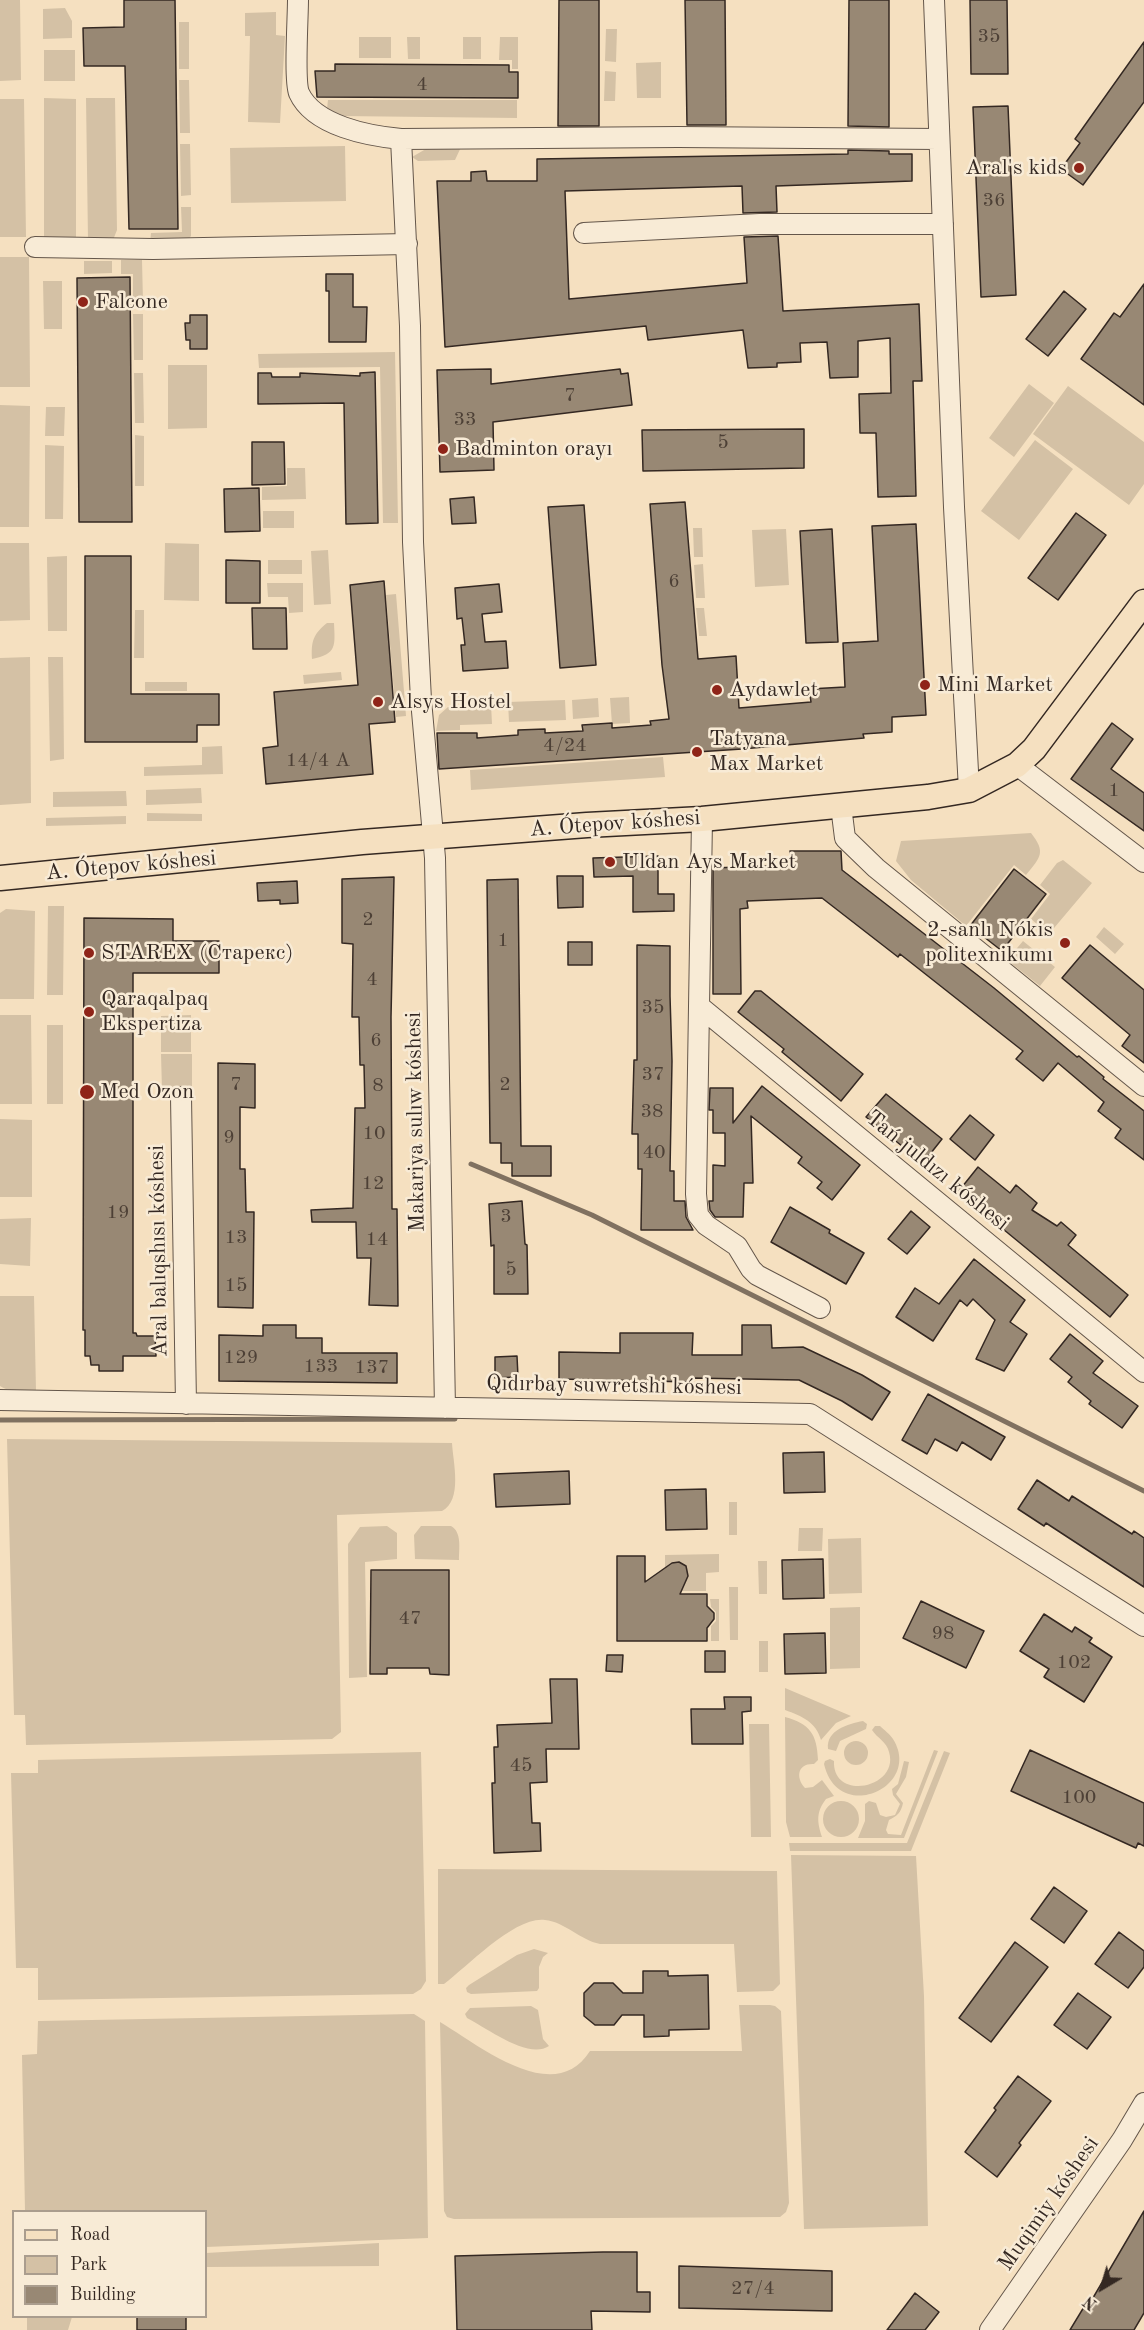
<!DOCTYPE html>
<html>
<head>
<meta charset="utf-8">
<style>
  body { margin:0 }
  #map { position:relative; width:1144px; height:2330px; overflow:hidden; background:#f5e0c0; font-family:"Old Standard TT",serif }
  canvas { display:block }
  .legend { position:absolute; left:12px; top:2210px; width:195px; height:108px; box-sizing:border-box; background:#f8ebd6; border:2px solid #aa9d8e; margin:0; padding:8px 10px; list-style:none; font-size:18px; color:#342822 }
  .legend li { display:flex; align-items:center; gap:12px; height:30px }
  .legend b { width:30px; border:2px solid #aa9d8e }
  .north { position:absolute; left:1072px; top:2258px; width:60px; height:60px; -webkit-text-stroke:4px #f8ebd6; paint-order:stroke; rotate:218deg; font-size:16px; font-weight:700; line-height:24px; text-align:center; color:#342822 }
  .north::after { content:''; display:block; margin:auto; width:21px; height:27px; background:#342822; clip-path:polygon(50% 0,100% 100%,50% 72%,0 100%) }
</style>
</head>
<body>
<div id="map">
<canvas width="1144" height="2330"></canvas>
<ul class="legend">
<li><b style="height:8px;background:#f5e0c0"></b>Road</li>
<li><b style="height:16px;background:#d4c1a5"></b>Park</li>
<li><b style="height:16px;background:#988874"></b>Building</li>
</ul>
<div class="north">N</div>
</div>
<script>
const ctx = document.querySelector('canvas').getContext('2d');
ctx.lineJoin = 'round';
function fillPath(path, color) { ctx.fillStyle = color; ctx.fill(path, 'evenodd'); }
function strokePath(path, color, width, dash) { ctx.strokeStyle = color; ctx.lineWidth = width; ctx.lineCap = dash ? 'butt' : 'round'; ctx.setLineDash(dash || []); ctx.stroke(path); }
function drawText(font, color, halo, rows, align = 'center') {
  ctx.font = font + ' "Old Standard TT",serif'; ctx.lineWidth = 5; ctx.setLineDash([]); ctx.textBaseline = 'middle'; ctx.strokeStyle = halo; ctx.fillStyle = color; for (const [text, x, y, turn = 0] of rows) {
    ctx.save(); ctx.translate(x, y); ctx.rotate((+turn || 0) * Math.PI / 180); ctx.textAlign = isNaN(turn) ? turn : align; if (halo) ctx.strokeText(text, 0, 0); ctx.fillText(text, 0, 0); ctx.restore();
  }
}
const green = new Path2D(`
  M0 0H20L21 80 0 81Z
  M65 8 72 21V38L43 39V9Z
  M276 12V35L285 36 280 123 248 122 250 36H245V13Z
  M179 22H189V69H179Z
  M606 29H617L616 62 605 61Z
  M359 37H391V58H359Z
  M407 37H420V59H408Z
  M463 37H481V59H463Z
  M500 37H518V69H512V60H499Z
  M44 50H75V81H44Z
  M661 62V98H637L636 63Z
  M605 71 616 72 615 101H604Z
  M179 80H189L190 133H180Z
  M44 98 76 99V238H44Z
  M86 98H115L117 230 113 240H88Z
  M0 99H24L26 237H0Z
  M328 100H517V118L340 116 327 109Z
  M180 144H190L191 195 181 196Z
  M462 145 455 160 418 161 412 157 431 146Z
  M345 146 346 201 231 203 230 148Z
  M181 207H191V236L187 241 150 243 151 233 182 232Z
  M0 257H29L30 387H0Z
  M142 260 143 302H133V274H121V260Z
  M84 261H112V273L84 274Z
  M43 281H62V329H44Z
  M133 314H143V360H134Z
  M395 352 398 523H383L380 367 259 368 258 354Z
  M168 365H207V428L168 429Z
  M134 373H143L144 423H135Z
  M1029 384 1054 403 1014 457 989 438Z
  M1068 386 1144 442V484L1129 505 1033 434Z
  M0 405 30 406 29 527H0Z
  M46 407H65L64 436H45Z
  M135 435 144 436V486H135Z
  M1035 440 1073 469 1019 540 981 511Z
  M45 445 64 446 63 519H45Z
  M287 468H305L306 499 262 500V487L287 486Z
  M263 511H294V528H263Z
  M693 528H702L703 557H694Z
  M786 529 789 585 755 587 752 530Z
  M0 543H29L30 620 0 621Z
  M165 543 199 544V601L164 600Z
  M328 550 331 604 314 605 311 551Z
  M67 556V631H48L47 557Z
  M268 560H302V574H268Z
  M703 564 705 598H696L694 565Z
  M267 583H303V612L289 613 288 597H268Z
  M396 594 406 716 396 717 386 595Z
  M696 608H704L707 636H699Z
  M135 610H144V658H134Z
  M327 623H334C335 646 337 654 312 659 311 642 313 634 327 623Z
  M30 657 31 803 0 805V658Z
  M48 657H63L64 759 50 761Z
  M341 672 342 680 304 684 303 675Z
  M145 682H187V691H145Z
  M629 697 630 723 612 724 610 698Z
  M598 698 599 717 573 719 572 700Z
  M565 700 566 720 509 722 508 702Z
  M491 704 492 724 460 725V730L436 731 439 715 448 707Z
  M222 746 223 774 144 776V767L202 765V747Z
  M663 757 665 777 471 790 470 770Z
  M201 788 202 803 146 805V790Z
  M126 791 127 806 53 807V792Z
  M147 813 202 814V821H147Z
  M126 816V824L46 826V818Z
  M1031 833C1046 852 1041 857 1026 875L1014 865 966 926 911 880 896 861 901 841Z
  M1063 860 1092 883 1049 934 1031 919 1050 894 1040 885 1057 863Z
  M48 906H64L63 995H47Z
  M6 909 35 911 34 999H0V913Z
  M1104 927 1124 944 1115 954 1096 937Z
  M1023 941 1055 967 1040 986 1007 960Z
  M0 1015H31L32 1104H0Z
  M191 1015V1052H161V1016Z
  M47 1025H63V1104H47Z
  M161 1054H192V1090H162Z
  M0 1119 32 1120V1197H0Z
  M31 1218 30 1266 0 1264V1219Z
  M0 1296H34L36 1391C23 1391 11 1393 0 1386Z
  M7 1439 452 1443C453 1462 463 1500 442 1511L337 1515 341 1732 332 1739 26 1745 25 1715H14Z
  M729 1502H737V1535H729Z
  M387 1526 397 1533V1559L365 1562 367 1677 349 1678 348 1544 360 1527Z
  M421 1526H451C462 1532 459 1548 459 1560L415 1559 414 1535Z
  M799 1528H823L822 1551H798Z
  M861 1538 862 1593 829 1594 828 1539Z
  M719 1554V1572L706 1573V1591H665V1555Z
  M758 1561H767V1594H759Z
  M729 1587H738V1640H730Z
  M710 1599H719V1641H711V1626L716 1621V1612L711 1607Z
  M860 1607V1668L830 1669V1608Z
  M759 1641H768V1672H759Z
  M785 1688 851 1716 836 1723 821 1740C816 1722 802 1716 785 1710Z
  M785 1717C810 1724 817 1734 818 1760L814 1764C798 1763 795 1777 805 1788L813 1787 822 1780 834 1796 826 1799C816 1812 817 1822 822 1837H790L786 1822Z
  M863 1721 867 1724 866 1729 840 1741 836 1751 828 1749C826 1730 848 1724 863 1721Z
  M749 1724H769L771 1837H751Z
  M875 1726H880C884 1730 890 1734 893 1739 923 1787 838 1825 824 1764L825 1761 830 1759 834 1761C832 1802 900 1788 889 1752 887 1742 877 1738 872 1730Z
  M844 1753a12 12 0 1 1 24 0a12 12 0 1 1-24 0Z
  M934 1750 938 1751 904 1838H858L865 1821V1804L869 1801 876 1803 880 1815 886 1817 895 1815 900 1804 893 1795 892 1789 898 1784 904 1761 909 1762 906 1777 896 1794 903 1803C901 1813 897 1816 889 1820L886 1830 888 1834 901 1835Z
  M944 1751 950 1753 911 1851H790L789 1843H907Z
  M421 1752 426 1981 421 1989 413 1994 38 2000V1968H16L11 1773H38V1760Z
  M823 1819a18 18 0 1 1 36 0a18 18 0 1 1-36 0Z
  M791 1855 916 1856 924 1996 928 2226 804 2229Z
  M438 1869 777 1871 780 1984 773 1991 737 1992 734 1944H600C580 1940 565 1922 545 1920 515 1916 468 1966 444 1984H438Z
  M534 1949 548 1953 543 1957 539 1967V1988L537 1991 471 1994 467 1992 466 1988 469 1985 517 1955Z
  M739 2005H770L775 2006 781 2011 789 2203 786 2212 780 2217 454 2219 447 2217 444 2211 440 2022C479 2045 554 2108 590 2051H742Z
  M531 2006 538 2010 543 2039 549 2046C528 2060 487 2028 467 2018L465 2014 470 2008Z
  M414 2014 425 2021 428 2238 206 2247V2212L25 2211 22 2055 37 2054 38 2021Z
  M379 2243V2266L206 2267V2253Z
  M27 2317V2316L72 2317 68 2330H27Z`);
const stream = new Path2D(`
  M471 1164 592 1215 1144 1491
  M0 1420 455 1419`);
const building = new Path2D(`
  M124 0H175L178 229H129L125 66H84L83 28 124 27Z
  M559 0H599V126H558Z
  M685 0H725L726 125H687Z
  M849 0H889V127L848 126Z
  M970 0H1007L1008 74H971Z
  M1144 42V102L1083 185 1061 169 1080 143 1075 139Z
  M335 64 509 65V72H518V98L317 97 315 71H335Z
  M1008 106 1016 295 981 297 973 107Z
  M848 150 889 151V154H912V181L776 186 777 212 743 213 742 186 565 191 569 299 747 283 744 237 778 236 783 311 919 304 922 381H913L916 496 878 497 876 433H860L859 394 891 393 890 338 858 341V377L830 378 827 342 800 343 801 362 777 363V367L748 368 743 330 648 340 646 326 445 347 437 181H471V172L486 171 487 181H537V159L848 154Z
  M326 274H353V307H367L366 342H329V291H326Z
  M130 277 132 522H79L77 278Z
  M1144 284V405L1081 359 1114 313 1120 317Z
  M1064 291 1086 309 1048 356 1026 339Z
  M190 315H207V349H190V340H186L185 323H190Z
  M491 369V384L620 369 621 374 628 373 632 405 493 422 494 470 440 472 437 370Z
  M375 372 378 523 346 524 344 403 258 404V373H271L272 377H300V373L360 376V373Z
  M804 429V468L643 471 642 430Z
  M252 442H284L285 484 252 485Z
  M259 488 260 531 225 532 224 489Z
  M474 497 476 523 452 524 450 499Z
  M685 502 698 659 736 656 739 708 811 702 809 689 845 687 843 643 878 641 872 526 916 524 926 715 892 717V732L863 734 864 738 742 749 439 769 437 733H477V738L518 735V730L545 729V733L583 731 582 725 612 723V728L651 725 650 721 669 719 662 665 650 504Z
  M584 505 596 665 560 668 548 507Z
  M1076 513 1106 535 1058 600 1028 578Z
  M832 529 838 642 806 643 800 531Z
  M85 556H131V694H219V725H197V742H85Z
  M226 560 260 561V603H226Z
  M384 581 395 722 369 724 373 774 266 784 263 748 278 746 274 692 358 685 350 585Z
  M499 584 502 612 482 614 485 642 506 641 508 668 463 671 461 645H465L462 618 457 619 455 588Z
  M252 608H286L287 649H253Z
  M1112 723 1133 739 1111 769 1144 793V831L1071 779Z
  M790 851H841L842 870 994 988 1077 1057 1079 1056 1104 1077 1103 1079 1144 1111V1160L1115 1138 1121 1129 1098 1111 1104 1102 1058 1063 1043 1081 1016 1059 1023 1051 900 954 898 957 822 898 747 901 748 908 740 909 741 994H713V868L792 865Z
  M658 856V894H674V911L633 912V876L594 877 593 858Z
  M1014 869 1046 894 1002 951 970 926Z
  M557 876H583V907L558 908Z
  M394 877 391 1017 392 1209H397L398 1306 369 1305 371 1258H357L356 1222H312L311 1210 353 1208 355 1108H365L364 1065H360L359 1017H352L353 944 342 943V879Z
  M518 879 521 1146H551V1176H512V1163H501V1143H490L487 880Z
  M297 881 298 903 280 904V900L258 901 257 883Z
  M84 918 173 919V941H219V973H133V1333H136L137 1336H155L156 1356H123V1371H99V1365H91L90 1356H85V1330H83Z
  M568 942H592V965H568Z
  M637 945 670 946V996L672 1061 670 1171H674V1201H685L686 1217 693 1230H641L642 1169H638V1134H632L634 1060H637Z
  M1090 945 1144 990V1063L1122 1046 1130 1035 1062 978Z
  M755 991H761L863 1074 841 1101 782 1052 784 1049 738 1012Z
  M218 1063 255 1064V1108L240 1107V1169H245L246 1212H254L253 1308 218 1307Z
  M762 1086 860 1165 832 1200 817 1188 822 1182 798 1163 802 1157 751 1116 753 1183H744L743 1217H715L710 1210 709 1201H713V1165L725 1166V1133H713V1110H709L710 1088H733V1123Z
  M886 1094 942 1139 923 1163 866 1117Z
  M970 1115 994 1135 975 1160 950 1139Z
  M978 1167 1010 1193 1016 1185 1037 1203 1032 1210 1057 1226 1061 1222 1076 1235 1068 1245 1128 1295 1110 1317 958 1192Z
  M522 1201 525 1244 527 1245 528 1294H494V1245L491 1246 489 1204Z
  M790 1207 830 1230 829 1233 864 1253 846 1284 771 1242Z
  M911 1211 930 1227 907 1254 888 1239Z
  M974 1259 1025 1300 1010 1322 1027 1334 1004 1371 976 1359 995 1320 973 1299 967 1306 960 1300 933 1341 896 1317 915 1288 939 1304Z
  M263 1325H296V1338H322V1353H397V1383L219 1381V1335L263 1336Z
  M742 1325H771L772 1348 803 1347 862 1375 890 1392 872 1420 842 1401 799 1380 692 1378 691 1382 559 1379V1352L620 1353V1333H693L692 1355H742Z
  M1070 1334 1103 1361 1093 1373 1138 1406 1122 1428 1089 1404 1091 1401 1068 1382 1072 1377 1050 1359Z
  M517 1356 518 1377 495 1378V1357Z
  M928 1394 1005 1437 991 1460 962 1442 957 1451 935 1439 927 1454 902 1440Z
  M824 1452 825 1492 784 1493 783 1453Z
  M569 1471 570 1504 496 1507 494 1474Z
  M1037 1480 1069 1501 1072 1496 1132 1534 1134 1531 1144 1538V1587L1046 1523 1044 1526 1018 1509Z
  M706 1489 707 1529 666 1530 665 1490Z
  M617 1556H645V1582L672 1563 679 1562 686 1566 688 1576 680 1594H707V1606L714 1613V1619L707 1628V1641H617Z
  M823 1559 824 1598 783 1599 782 1560Z
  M371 1570H449V1675L430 1674 429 1668H387V1674H370Z
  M921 1601 984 1631 966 1668 903 1638Z
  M1044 1614 1072 1632 1075 1627 1092 1638 1089 1642 1112 1657 1084 1702 1044 1677 1049 1669 1020 1651Z
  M825 1633 826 1673 785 1674 784 1634Z
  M705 1651H725V1672H705Z
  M607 1655H623L622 1672 606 1671Z
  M550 1679H577L579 1749H546L547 1782 530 1783 532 1823H540L541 1851 494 1853 492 1783H495L494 1747H498L497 1725 552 1723Z
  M724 1697H751V1711L742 1712 743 1744H692L691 1709H725Z
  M1030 1750 1144 1803V1846L1138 1843 1136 1848 1011 1791Z
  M1054 1887 1087 1911 1064 1943 1031 1919Z
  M1119 1932 1144 1951V1967L1128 1988 1095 1964Z
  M1015 1942 1048 1967 991 2042 959 2018Z
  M643 1971H668V1976L708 1975 709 2029 669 2030V2036L644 2037V2015H622L614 2025H595L584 2016V1993L594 1983H613L623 1993H643Z
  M1078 1993 1111 2017 1087 2049 1054 2025Z
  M1018 2076 1051 2101 1019 2143 1021 2145 997 2177 965 2152 996 2110 994 2108Z
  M1144 2211V2313L1134 2330H1070L1087 2302 1090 2303Z
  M603 2252H637V2292H650V2312L591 2311 592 2330H457L455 2256Z
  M679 2266 832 2271V2311L679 2308Z
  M915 2293 939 2312 925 2330H887Z
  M137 2316H186V2330H137Z`);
const minor = new Path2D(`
  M298 0C298 17 294 80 299 93 314 126 369 136 401 139L410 326 413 542 421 700 435 858 445 1408
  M934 0 954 507 969 790
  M401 139 678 137 939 139
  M584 233 760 224H943
  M35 247 153 249 407 244
  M1017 765 1144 862
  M841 806 845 838 876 868 1144 1086
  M702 819 696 1194 698 1215 706 1225 737 1246 751 1269 757 1275 820 1308
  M699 1006 1144 1372
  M181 1097 186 1404
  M0 1400 810 1414 1144 1626
  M990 2330 1122 2140 1144 2103`);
const major = new Path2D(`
  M0 878 362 842 587 825 702 819 928 797 969 790 1017 765 1034 749 1144 602`);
const markers = [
  [1079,168,6,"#8f2418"],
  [83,302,6,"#8f2418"],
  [443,449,6,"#8f2418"],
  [925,685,6,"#8f2418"],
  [717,690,6,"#8f2418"],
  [378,702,6,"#8f2418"],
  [697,752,6,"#8f2418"],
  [610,862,6,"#8f2418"],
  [1065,943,6,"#8f2418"],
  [89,953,6,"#8f2418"],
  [89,1012,6,"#8f2418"],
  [87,1092,8,"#8f2418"]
];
const numberNames = [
  ["35",989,37],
  ["4",422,85],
  ["36",994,201],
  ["7",570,396],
  ["33",465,420],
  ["5",723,443],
  ["6",674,582],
  ["4/24",565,746],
  ["14/4 А",318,761],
  ["1",1114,791],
  ["2",368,920],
  ["1",503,941],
  ["4",372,980],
  ["35",653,1008],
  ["6",376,1041],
  ["37",653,1075],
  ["7",236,1085],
  ["2",505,1085],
  ["8",378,1086],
  ["38",652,1112],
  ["10",374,1134],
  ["9",229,1138],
  ["40",654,1153],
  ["12",373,1184],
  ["19",118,1213],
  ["3",506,1217],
  ["13",236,1238],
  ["14",377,1240],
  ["5",511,1270],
  ["15",236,1286],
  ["129",241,1358],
  ["133",321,1367],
  ["137",372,1368],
  ["47",410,1619],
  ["98",943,1634],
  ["102",1074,1663],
  ["45",521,1766],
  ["100",1079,1798],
  ["27/4",753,2289]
];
const poiNames = [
  ["Aral's kids",1067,168,"right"],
  ["Falcone",95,302],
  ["Badminton orayı",455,449],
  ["Mini Market",937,685],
  ["Aydawlet",729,690],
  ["Alsys Hostel",390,702],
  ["Tatyana",709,739],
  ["Max Market",709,764],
  ["Uldan Ays Market",622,862],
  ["2-sanlı Nókis",1053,930,"right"],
  ["politexnikumı",1053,955,"right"],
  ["STAREX (Старекс)",101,953],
  ["Qaraqalpaq",101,999],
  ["Ekspertiza",101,1024],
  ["Med Ozon",100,1092]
];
const streetNames = [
  ["A. Ótepov kóshesi",615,824,-4],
  ["A. Ótepov kóshesi",131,866,-5],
  ["Makariya sulıw kóshesi",416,1122,-91],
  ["Tań juldızı kóshesi",937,1171,39],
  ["Aral balıqshısı kóshesi",159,1251,-91],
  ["Qıdırbay suwretshi kóshesi",614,1386,1],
  ["Muqimiy kóshesi",1049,2204,-55]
];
fillPath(green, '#d4c1a5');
strokePath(stream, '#807160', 5);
fillPath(building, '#988874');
strokePath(building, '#342822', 1.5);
strokePath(minor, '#64564a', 22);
strokePath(major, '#342822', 27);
strokePath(minor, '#f8ebd6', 20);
strokePath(major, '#f5e0c0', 24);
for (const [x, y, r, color] of markers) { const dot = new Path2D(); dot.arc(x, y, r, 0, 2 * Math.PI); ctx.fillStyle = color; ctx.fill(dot); strokePath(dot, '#f8ebd6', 2); }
drawText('20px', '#4d4036', null, numberNames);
drawText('22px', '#342822', '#f8ebd6', poiNames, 'left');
drawText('22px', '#342822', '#f8ebd6', streetNames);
</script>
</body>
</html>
